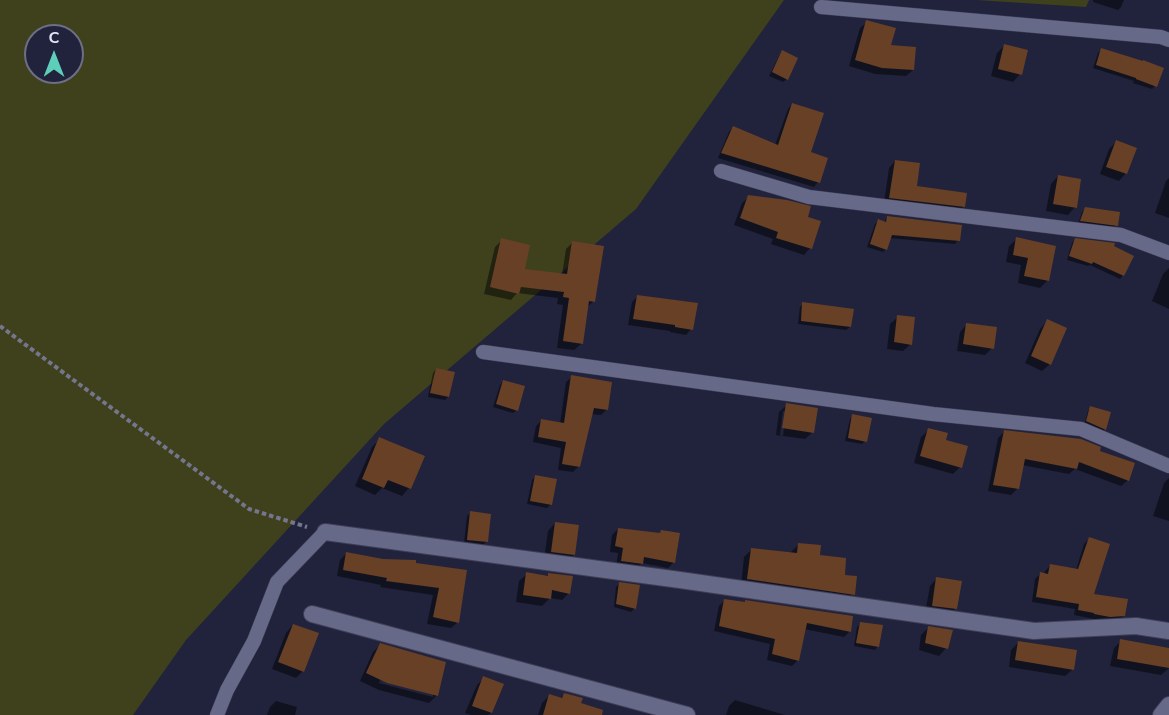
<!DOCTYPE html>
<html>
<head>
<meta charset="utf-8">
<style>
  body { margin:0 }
  #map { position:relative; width:1169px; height:715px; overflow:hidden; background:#21223c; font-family:"Nunito Sans",sans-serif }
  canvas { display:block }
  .north { position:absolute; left:24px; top:24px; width:60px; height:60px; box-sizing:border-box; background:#21223c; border:2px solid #6e6f86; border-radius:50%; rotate:0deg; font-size:16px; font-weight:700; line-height:24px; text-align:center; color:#e2e3f6 }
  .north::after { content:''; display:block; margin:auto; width:21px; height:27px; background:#5dceb9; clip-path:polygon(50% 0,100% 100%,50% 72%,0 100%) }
</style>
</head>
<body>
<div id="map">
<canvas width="1169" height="715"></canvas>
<div class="north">С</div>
</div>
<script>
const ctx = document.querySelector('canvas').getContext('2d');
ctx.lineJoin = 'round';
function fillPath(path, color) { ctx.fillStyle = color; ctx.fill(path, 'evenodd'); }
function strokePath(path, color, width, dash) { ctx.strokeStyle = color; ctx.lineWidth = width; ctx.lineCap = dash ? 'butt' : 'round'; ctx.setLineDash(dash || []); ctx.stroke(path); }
const green = new Path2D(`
  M0 0H784L636 209 384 424 186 640 133 715H0ZM36 36H72V72H36Z
  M976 0H1089L1086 7Z`);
const shadow = new Path2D(`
  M1093 0H1124L1121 7 1118 10 1093 2Z
  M867 22 889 46 913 70 906 76 875 74 849 66 860 28Z
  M1004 46 1020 74 1013 82 991 76 997 53Z
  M1102 49 1155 86 1152 89 1133 83 1134 81 1093 68 1098 53Z
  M782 52 787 79 783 82 769 76 779 56Z
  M792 104 818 182 814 187 718 158 729 132 733 128 775 145 788 109Z
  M1116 142 1126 173 1119 181 1100 174 1109 149Z
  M895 161 915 187 964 206 957 212 884 203 889 168Z
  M1058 176 1075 207 1068 215 1046 211 1051 184Z
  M1169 178V218L1155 213 1166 181Z
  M749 197 806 218 810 248 804 255 771 244 773 239 734 225 742 203Z
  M1086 208 1116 225 1113 228 1078 224 1082 212Z
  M887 217 958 240 955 244 889 238 886 249 883 252 867 247 875 224 878 221 884 223Z
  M1017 239 1048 280 1040 288 1018 283 1021 265 1006 262 1009 246Z
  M502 240 523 270 562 275 566 249 573 242 594 301 586 308 581 344 574 350 557 348 563 305 557 304 558 298 517 293 511 300 484 294 495 247Z
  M1075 240 1123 275 1120 279 1090 265 1088 266 1067 260 1072 243Z
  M1169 268V309L1152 301 1163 274Z
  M638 296 691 329 686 335 670 332V331L628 325 632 302Z
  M803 304 850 327 846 330 798 324 800 307Z
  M898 317 911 344 903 351 887 349 890 324Z
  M1047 321 1050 364 1042 371 1025 363 1040 329Z
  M967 324 992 348 985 355 957 351 960 332Z
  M436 369 448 397 445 400 428 397 433 373Z
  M572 377 610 383 606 410 601 415 591 414 579 466 573 472 558 470 561 448 533 442 536 426 542 420 560 424 566 382Z
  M503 381 517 410 513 413 493 407 500 385Z
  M787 405 813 432 805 439 776 435 779 412ZM783 411H786L783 436 780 435Z
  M1091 408 1105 429 1101 432 1084 425 1088 411Z
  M853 416 865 441 862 444 845 441 850 419Z
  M929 430 945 441 960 467 953 474 914 463 921 437Z
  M1004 432 1098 452 1128 480 1121 486 1075 469 1069 474 1022 465 1017 489 1011 495 988 491 998 438Z
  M380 439 423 457 409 488 402 496 382 488 375 495 355 486 372 447Z
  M536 476 551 504 547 508 527 504 532 480Z
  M1169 478V521L1153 516 1164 483Z
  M470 513 487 541 483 545 464 543 467 516Z
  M555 523 574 555 566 562 544 559 548 531Z
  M618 529 659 534 661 532 674 562 668 568 642 563 636 569 616 567 618 553 610 552 612 535Z
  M1089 539 1092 596 1124 615 1119 621H1104L1074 615 1075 609 1032 602 1035 579 1040 574 1044 575 1045 571 1050 566 1076 570 1084 544Z
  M799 544 819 557 843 576 853 594 846 601 741 586 744 557 751 550 791 554V552Z
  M346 554 465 571 458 622 451 628 427 624 433 595 380 587 381 585 337 576 340 560Z
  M527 574 546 577 549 574 569 593 562 600 550 598 542 606 516 602 519 581Z
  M937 578 955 609 948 616 925 613 930 586Z
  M619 584 635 608 631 612 614 607 616 587Z
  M725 600 850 631 844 637 804 629 798 660 792 666 767 660 770 644 714 631 719 606Z
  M861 623 878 646 875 650 854 646 857 627Z
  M293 625 303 671 296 678 272 669 286 633Z
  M928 628 946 648 939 656 919 650 921 635Z
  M1121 641 1169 650V668L1161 675 1110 666 1114 648Z
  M1018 643 1073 669 1065 676 1009 667 1011 650Z
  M380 645 445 663 436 696 429 703 379 690 360 681 373 652ZM380 680 433 694V697L379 683Z
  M484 678 502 685 491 713 488 715H471L465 713 477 685Z
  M564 694 576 715H538L542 703 549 696 560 699Z
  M735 700 785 715H726L729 706Z
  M276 701 297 707 295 715H267L270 707Z`);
const building = new Path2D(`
  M866 20 896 28 891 45 916 47 914 70 882 68 855 60Z
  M1004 44 1028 50 1022 75 998 69Z
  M1101 48 1143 61V60L1164 68 1157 87 1136 79V78L1096 65Z
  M782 50 798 58 788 80 772 72Z
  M792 103 824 113 811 152 828 158 820 183 721 153 733 126 778 145Z
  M1116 140 1137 148 1127 174 1106 167Z
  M895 160 920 163 917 186 967 193 965 207 889 198Z
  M1058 175 1081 179 1077 208 1053 204Z
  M748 195 787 200 811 206 808 217 821 221 812 249 776 238 778 232 740 218Z
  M1085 207 1120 212 1118 226 1080 221Z
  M887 216 962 225 960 241 892 235 887 250 870 244 878 219 886 222Z
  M1016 237 1056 246 1049 281 1024 276 1028 258 1013 255Z
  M501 238 530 245 525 269 567 274 572 241 604 246 595 302 589 301 583 344 563 341 569 298 563 297 564 292 521 287 519 294 490 287Z
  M1075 238 1115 243 1114 246 1134 256 1124 276 1093 262 1092 264 1069 256Z
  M637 295 698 303 693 330 675 327V325L633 319Z
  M802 302 854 309 851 327 801 321Z
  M897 315 915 317 912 345 894 342Z
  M1047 319 1067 328 1051 365 1031 356Z
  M966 323 997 327 994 349 963 344Z
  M436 368 455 372 449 397 430 393Z
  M571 375 612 382 608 410 594 408 580 467 562 464 566 442 538 437 541 419 564 423Z
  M503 380 525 386 518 411 496 404Z
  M786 403 818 408 814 433 782 428Z
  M1090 406 1111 412 1106 430 1086 421Z
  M852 414 872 418 867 442 848 438Z
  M928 428 948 433 946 440 968 446 962 468 920 456Z
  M1004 430 1081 439 1101 447 1100 451 1135 463 1129 481 1079 462 1077 469 1025 459 1019 489 993 485Z
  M379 437 425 456 411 489 388 480 384 488 362 479Z
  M535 475 557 479 552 505 530 501Z
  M470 511 491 514 488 542 467 540Z
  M555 522 579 525 575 555 551 552Z
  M618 528 660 533 661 530 680 533 675 563 644 557 643 564 621 561 623 548 615 546Z
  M1089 537 1110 544 1094 594 1128 599 1125 616 1110 617 1094 614V613L1078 610 1079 604 1036 597 1040 572 1048 574 1050 564 1078 569Z
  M798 543 821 545 820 555 846 558 845 575 857 576 855 595 747 579 751 548 797 553Z
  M346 552 383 559 416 560V563L467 570 459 623 433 617 439 588 386 581 387 578 343 570Z
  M526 572 548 576V573L573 576 570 594 552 590 551 599 523 595Z
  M936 577 962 581 957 609 932 606Z
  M619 582 640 585 636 609 616 604Z
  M724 599 745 602V600L853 616 851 632 807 623 799 661 772 654 775 639 719 626Z
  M860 622 883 625 879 647 856 643Z
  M293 624 319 633 304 672 278 662Z
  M928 626 953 630 948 649 925 643Z
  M1120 639 1169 648V668L1117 659Z
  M1018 641 1077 650 1074 670 1015 660Z
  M380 643 446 662 438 696 387 683 366 673Z
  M483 676 504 684 492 713 472 706Z
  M564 693 583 698 581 703 603 710 602 715H543L549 694 562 698Z`);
const path = new Path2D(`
  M0 326 249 509 307 527`);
const service = new Path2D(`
  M821 7 1161 37 1169 40
  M721 171 809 197 1121 235 1169 253
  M483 352 933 414 1081 429 1169 466
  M217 715 227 690 254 641 277 582 325 532`);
const minor = new Path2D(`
  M325 532 680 580 1034 631 1136 626 1169 631
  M312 614 687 715
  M1161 715 1169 705`);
fillPath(green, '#3f411d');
fillPath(shadow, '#0007');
fillPath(building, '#684025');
strokePath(service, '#3f3e56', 15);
strokePath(minor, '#3f3e56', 18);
strokePath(path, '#75768d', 4, [4.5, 3]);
strokePath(service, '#676988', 14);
strokePath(minor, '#676988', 16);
</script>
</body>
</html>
